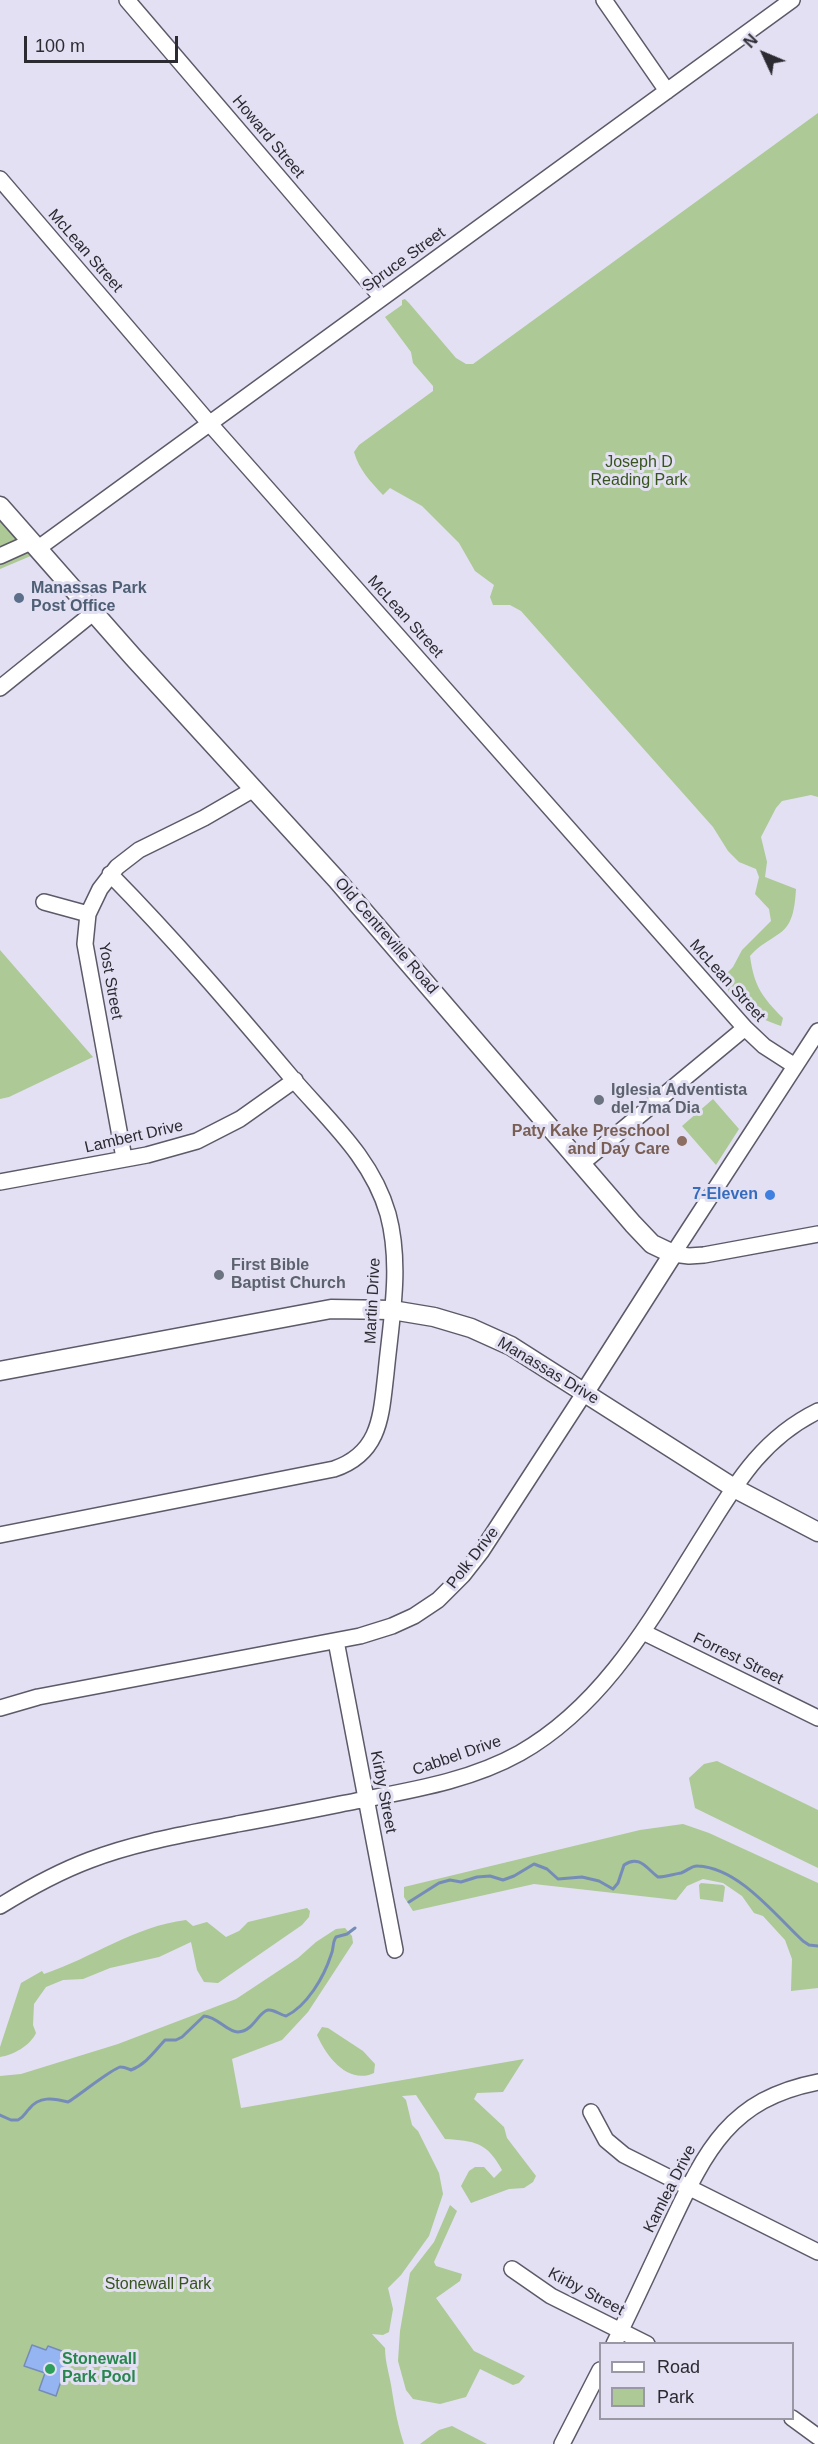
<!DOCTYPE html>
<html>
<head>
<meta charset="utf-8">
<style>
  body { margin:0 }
  #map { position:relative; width:818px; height:2444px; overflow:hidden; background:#e2e0f2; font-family:Helvetica,sans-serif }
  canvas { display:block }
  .legend { position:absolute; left:599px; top:2342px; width:195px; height:78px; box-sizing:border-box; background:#e2e0f2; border:2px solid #9998a5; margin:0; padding:8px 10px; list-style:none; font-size:18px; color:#2c2b32 }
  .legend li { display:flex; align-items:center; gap:12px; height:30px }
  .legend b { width:30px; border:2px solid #9998a5 }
  .north { position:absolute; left:734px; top:24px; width:60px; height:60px; -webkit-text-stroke:4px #e2e0f2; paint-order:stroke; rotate:314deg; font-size:16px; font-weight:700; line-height:24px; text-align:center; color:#2c2b32 }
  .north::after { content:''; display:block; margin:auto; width:21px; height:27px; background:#2c2b32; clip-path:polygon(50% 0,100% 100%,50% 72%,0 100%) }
  .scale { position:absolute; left:24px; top:36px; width:154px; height:27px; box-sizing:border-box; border:3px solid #2c2b32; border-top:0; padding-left:8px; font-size:18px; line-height:21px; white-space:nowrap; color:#2c2b32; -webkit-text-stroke:4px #e2e0f2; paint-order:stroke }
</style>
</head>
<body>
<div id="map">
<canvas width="818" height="2444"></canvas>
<ul class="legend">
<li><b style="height:8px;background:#fff"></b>Road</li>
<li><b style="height:16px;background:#acc996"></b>Park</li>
</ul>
<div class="north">N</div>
<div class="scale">100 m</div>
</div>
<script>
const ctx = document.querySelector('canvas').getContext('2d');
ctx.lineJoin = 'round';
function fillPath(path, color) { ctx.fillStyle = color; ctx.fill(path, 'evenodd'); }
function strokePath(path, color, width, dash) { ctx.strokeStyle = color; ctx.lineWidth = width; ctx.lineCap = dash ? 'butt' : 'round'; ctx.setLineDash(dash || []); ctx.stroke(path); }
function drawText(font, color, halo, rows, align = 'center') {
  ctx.font = font + ' Helvetica,sans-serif'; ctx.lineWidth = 6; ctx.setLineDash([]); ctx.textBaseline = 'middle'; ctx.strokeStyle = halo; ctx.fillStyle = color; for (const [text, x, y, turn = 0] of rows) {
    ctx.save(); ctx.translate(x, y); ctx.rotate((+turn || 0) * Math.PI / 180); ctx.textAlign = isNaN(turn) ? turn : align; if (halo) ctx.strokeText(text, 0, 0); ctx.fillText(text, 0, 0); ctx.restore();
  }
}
const green = new Path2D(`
  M818 113V797L811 795 782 801 776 808 761 837 767 862 765 877 796 889C795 903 794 924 780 933 769 941 759 945 750 956 754 986 762 997 783 1018L781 1026C751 1015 735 1008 722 978L733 967 742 950 771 921 769 909 755 894 759 877 756 869 739 862 728 851 713 827 521 611 510 605H493L490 597 494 585 475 571 459 543 422 506 390 488 383 495C371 482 359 470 354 452L359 445 433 391V386L413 363 411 352 385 317 402 305V300L405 299 409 303 456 358 466 364H473Z
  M0 517 33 555 0 569Z
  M0 950 93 1057 9 1097 0 1099Z
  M713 1099 739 1129 716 1165 682 1126Z
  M717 1761 818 1810V1868L695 1808 689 1778 704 1764Z
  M683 1824 709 1833 818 1883V1988L791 1991 792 1959 785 1940 763 1916 754 1913 742 1896 723 1883 703 1879 687 1886 676 1900 534 1884 413 1911 404 1897V1887L640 1830Z
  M701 1883 723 1885 725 1887 723 1902 700 1899 699 1885Z
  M307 1908 310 1911 309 1917 302 1925 218 1983 204 1982 197 1970 191 1942 159 1957 110 1968 83 1979 63 1980 46 1987 34 2004 33 2025 36 2033C30 2046 13 2055 0 2057V2047L21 1983 42 1971 44 1974C92 1958 135 1926 186 1920L193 1926 207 1922 226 1937 239 1931 248 1922Z
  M345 1928 352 1936 353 1943 308 2012 282 2040 232 2059 241 2108 524 2059 503 2092 477 2093 474 2099 504 2127 507 2138 536 2176 533 2182 524 2188 509 2189 471 2203 461 2186 469 2171 475 2167H484L494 2178 502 2170C487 2142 475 2141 445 2139L416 2095 402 2096 406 2100 412 2125 418 2131 439 2173 443 2194 429 2236 401 2275 388 2288 393 2309 389 2332 383 2335 372 2334 385 2348C385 2363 390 2376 392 2391 395 2410 398 2426 404 2444H0V2076L21 2074 118 2044 236 1999 298 1958 316 1942 336 1929Z
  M322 2027 328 2028 363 2051 375 2064 374 2073C348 2085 326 2056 317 2035Z
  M450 2205 457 2211 434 2262 436 2266 462 2274 460 2281 436 2298 474 2351 525 2376 519 2383 513 2385 480 2369 466 2397 440 2404 413 2399 406 2390 398 2361 400 2331 410 2273 434 2242Z
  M452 2426 487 2444H420L439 2430Z`);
const water = new Path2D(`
  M32 2345 46 2350 48 2346 70 2354 56 2396 39 2390 45 2373 24 2366Z`);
const stream = new Path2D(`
  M409 1902 439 1883 450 1880 461 1882 477 1877 490 1876 503 1880 514 1876 534 1864 547 1869 558 1879 582 1877 599 1881 613 1889 618 1883 624 1865C639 1854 647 1869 658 1877 665 1877 674 1874 681 1873 687 1871 692 1865 698 1866 739 1868 775 1915 803 1941L809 1945 818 1946
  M0 2115 11 2120H18C24 2117 25 2113 29 2109 39 2096 53 2098 68 2102 77 2097 115 2066 121 2067 125 2067 128 2069 131 2070 146 2064 154 2052 165 2040H176L182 2037 204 2016C218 2017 227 2032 238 2032 254 2031 258 2012 268 2010 274 2009 280 2015 286 2016 307 2006 324 1977 331 1955 334 1949 332 1943 336 1937L347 1934 355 1928`);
const minor = new Path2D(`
  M127 0 382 298
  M604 0 667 91
  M0 179 210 424 745 1028 764 1046 795 1066
  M37 549 792 0
  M0 556 31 542
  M0 688 93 613
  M44 902 88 914
  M818 1031 673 1254 689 1256 704 1255 818 1234
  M124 1158 85 944 88 914 100 889 117 867 139 850 204 818 254 789
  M581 1164 745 1028
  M0 1182 147 1155 197 1141 240 1119 295 1080
  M0 1535 334 1469C381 1453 381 1415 386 1373 391 1320 402 1266 388 1214 372 1158 329 1121 292 1078 233 1008 174 939 110 874
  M643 1632 818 1718
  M336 1641 395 1950
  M0 1708 38 1697 360 1636 392 1626 414 1616 438 1600 463 1575 481 1552 585 1392
  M0 1906C29 1888 58 1872 90 1860 137 1842 187 1834 237 1824 277 1817 316 1809 356 1801 412 1790 470 1781 520 1753 606 1704 653 1616 704 1535 736 1484 761 1439 818 1411
  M591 2112 606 2140 624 2155 818 2252
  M512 2269 551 2296 647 2344
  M614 2344C634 2304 652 2264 671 2224 706 2150 730 2099 818 2082
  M792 2418 818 2437
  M562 2444 600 2370`);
const major = new Path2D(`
  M0 506 133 657 336 879 633 1224 652 1244 673 1254 585 1392
  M0 1371 331 1309 392 1310 434 1317 471 1328 511 1346 734 1488 818 1532`);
const markers = [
  [19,598,6,"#5c6f8a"],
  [599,1100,6,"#6b7280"],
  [682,1141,6,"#8d6e63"],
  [770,1195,6,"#3f7fe0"],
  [219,1275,6,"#6b7280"],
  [50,2369,6,"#2e9e5b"]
];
const streetNames = [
  ["Howard Street",268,137,50],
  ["McLean Street",85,251,49],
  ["Spruce Street",404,260,-36],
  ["McLean Street",405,617,48],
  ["Old Centreville Road",386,936,49],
  ["Yost Street",110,981,80],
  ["McLean Street",727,981,48],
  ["Lambert Drive",134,1137,-13],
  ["Martin Drive",373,1301,-87],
  ["Manassas Drive",548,1371,31],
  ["Polk Drive",473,1558,-52],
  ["Forrest Street",738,1659,26],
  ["Cabbel Drive",457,1756,-19],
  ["Kirby Street",383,1792,79],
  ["Kamlea Drive",670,2189,-63],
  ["Kirby Street",586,2292,28]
];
const parkNames = [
  ["Joseph D",639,463],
  ["Reading Park",639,481],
  ["Stonewall Park",158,2285]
];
const serviceNames = [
  ["Manassas Park",31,589],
  ["Post Office",31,607]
];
const worshipNames = [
  ["Iglesia Adventista",611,1091],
  ["del 7ma Dia",611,1109],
  ["First Bible",231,1266],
  ["Baptist Church",231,1284]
];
const educationNames = [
  ["Paty Kake Preschool",670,1132],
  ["and Day Care",670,1150]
];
const shopNames = [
  ["7-Eleven",758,1195]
];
const leisureNames = [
  ["Stonewall",62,2360],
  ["Park Pool",62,2378]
];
fillPath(green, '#acc996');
fillPath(water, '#95b5f2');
strokePath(water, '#768cb8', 1.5);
strokePath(stream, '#768cb8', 3);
strokePath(minor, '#5c5a69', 18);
strokePath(major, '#5c5a69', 21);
strokePath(minor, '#fff', 15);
strokePath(major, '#fff', 18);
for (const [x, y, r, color] of markers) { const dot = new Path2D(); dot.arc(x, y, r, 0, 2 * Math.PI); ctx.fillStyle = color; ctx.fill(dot); strokePath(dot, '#e2e0f2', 2); }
drawText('16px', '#2c2b32', '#e2e0f2', streetNames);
drawText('16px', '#37541c', '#e2e0f2', parkNames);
drawText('bold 16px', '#4e5e75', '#e2e0f2', serviceNames, 'left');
drawText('bold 16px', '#5b616d', '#e2e0f2', worshipNames, 'left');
drawText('bold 16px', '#785e54', '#e2e0f2', educationNames, 'right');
drawText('bold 16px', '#366cbe', '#e2e0f2', shopNames, 'right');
drawText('bold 16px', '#27864d', '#e2e0f2', leisureNames, 'left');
</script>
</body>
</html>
